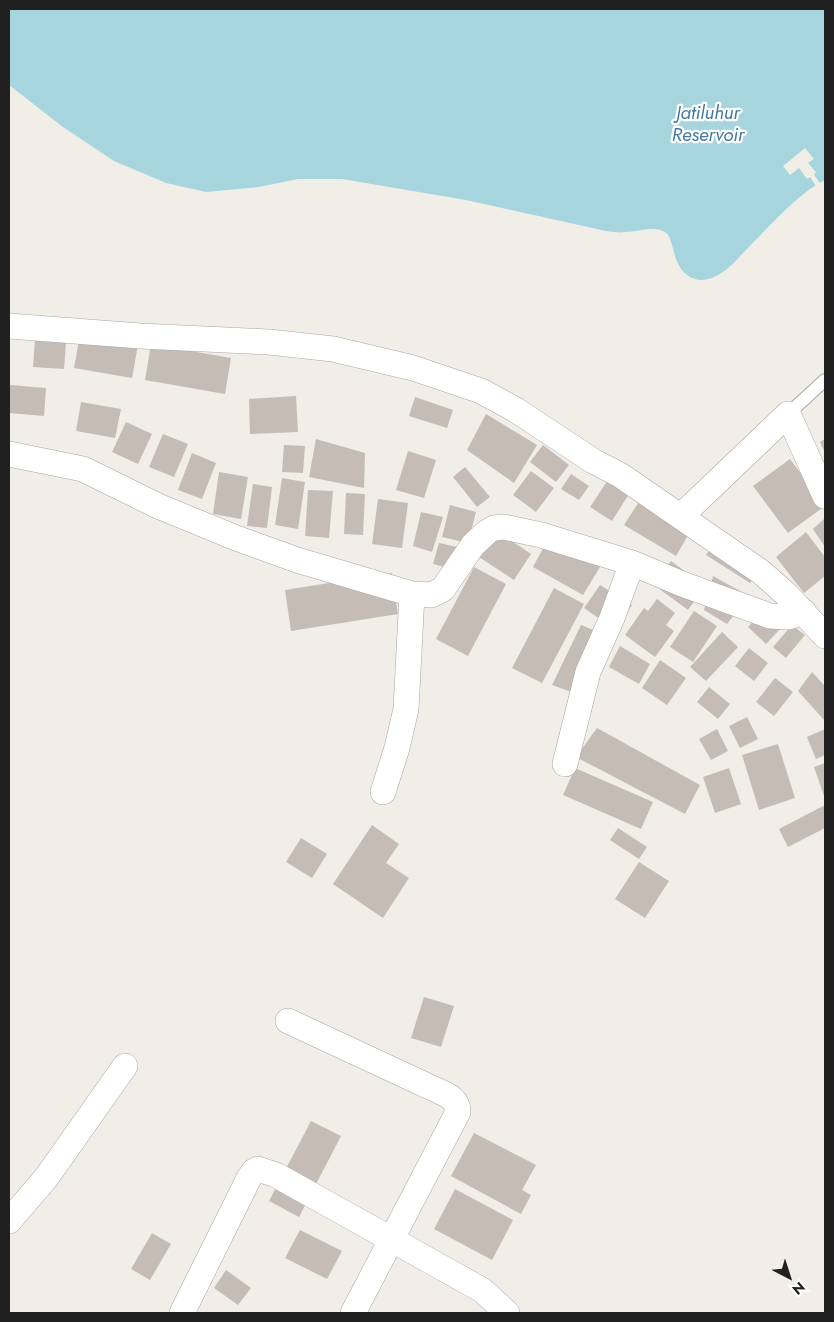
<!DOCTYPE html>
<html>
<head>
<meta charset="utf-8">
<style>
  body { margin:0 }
  #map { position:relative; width:834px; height:1322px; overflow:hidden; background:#f1ede7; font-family:Jost,sans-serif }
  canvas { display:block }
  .frame { position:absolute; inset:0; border:10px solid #202020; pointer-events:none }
  .north { position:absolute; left:764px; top:1252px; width:50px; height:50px; -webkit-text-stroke:4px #fff; paint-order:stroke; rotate:140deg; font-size:14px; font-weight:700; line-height:20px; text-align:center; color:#202020 }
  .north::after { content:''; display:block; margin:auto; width:18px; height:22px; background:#202020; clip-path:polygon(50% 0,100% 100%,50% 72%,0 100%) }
</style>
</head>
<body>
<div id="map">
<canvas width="834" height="1322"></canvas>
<div class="frame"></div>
<div class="north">N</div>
</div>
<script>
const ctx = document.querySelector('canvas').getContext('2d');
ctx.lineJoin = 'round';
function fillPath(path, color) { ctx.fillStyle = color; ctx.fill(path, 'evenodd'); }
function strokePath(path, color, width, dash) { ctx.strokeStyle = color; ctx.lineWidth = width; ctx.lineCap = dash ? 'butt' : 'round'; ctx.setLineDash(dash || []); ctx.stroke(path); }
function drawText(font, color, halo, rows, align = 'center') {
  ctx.font = font + ' Jost,sans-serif'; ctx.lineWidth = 4.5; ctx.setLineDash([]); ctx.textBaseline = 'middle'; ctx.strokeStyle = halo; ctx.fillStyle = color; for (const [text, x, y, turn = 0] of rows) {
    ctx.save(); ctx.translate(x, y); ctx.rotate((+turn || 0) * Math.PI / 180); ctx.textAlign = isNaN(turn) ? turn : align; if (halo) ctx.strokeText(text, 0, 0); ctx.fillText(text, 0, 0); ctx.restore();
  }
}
const water = new Path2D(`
  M9 9H825V180C796 195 771 225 748 248 740 256 732 266 723 272 715 277 705 282 695 279 669 271 677 236 663 231 651 226 638 232 625 232 619 233 613 232 606 231L466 200 342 179H298L259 187 206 192 166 183 114 161 63 127 9 85Z`);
const pier = new Path2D(`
  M805 148 814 159 808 163 816 172 814 175 820 183 816 186 810 177 807 179 799 168 790 175 783 166Z`);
const building = new Path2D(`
  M80 335 138 345 132 378 74 368Z
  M35 339 66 342 64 369 33 367Z
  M151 344 231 358 225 394 145 380Z
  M10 385 46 388 44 416 9 413Z
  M296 396 298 432 250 434 249 399Z
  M415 397 453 410 447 428 409 416Z
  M81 402 121 409 115 438 76 431Z
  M486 414 537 445 514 483 467 450Z
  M126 422 152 434 138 464 112 452Z
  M163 434 188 444 174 477 149 467Z
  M316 439 365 453 364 488 309 477Z
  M825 439V453L820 442Z
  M284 445 305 446 303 473 282 472Z
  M543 445 569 465 556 482 530 462Z
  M408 451 436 460 424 498 396 490Z
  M192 453 216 463 202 499 178 490Z
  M790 459 825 506 788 533 753 486Z
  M465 467 490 497 477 507 453 477Z
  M531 471 554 488 536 512 513 495Z
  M219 472 248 477 241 519 213 514Z
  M571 474 589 486 579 500 561 489Z
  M282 478 305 482 298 529 275 525Z
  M608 480 629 494 612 521 590 507Z
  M253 484 272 487 267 528 247 526Z
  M308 490 333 491 329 538 305 536Z
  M346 493 365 494 363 535 344 534Z
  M644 494 694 525 676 556 624 525Z
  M378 499 408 503 402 548 372 544Z
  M450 505 476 512 468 543 442 537Z
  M421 512 443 517 432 552 413 546Z
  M825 518V547L813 529Z
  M497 531 531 554 514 580 479 557Z
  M806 532 825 557V576L804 593 776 557Z
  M717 538 762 566 750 583 706 555Z
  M548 539 600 567 583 595 533 567Z
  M439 543 466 549 460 571 433 564Z
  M671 561 705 586 688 610 654 585Z
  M474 567 506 584 468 656 436 639Z
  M392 573 398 614 291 631 285 590Z
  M713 576 749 596 727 624 704 610Z
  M600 585 632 605 616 630 584 608Z
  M554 588 584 604 542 683 512 668Z
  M657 599 675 613 666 625 674 631 655 657 625 635 644 608 648 611Z
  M765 609 783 626 766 644 748 627Z
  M694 611 717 626 693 662 670 647Z
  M581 625 603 634 585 697 552 685Z
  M792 625 805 635 786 658 773 647Z
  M722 632 738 647 706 681 690 667Z
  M620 646 650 664 639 684 609 667Z
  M749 648 768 663 754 681 735 666Z
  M660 660 686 678 667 705 642 688Z
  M812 672 825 686V721L798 691Z
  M775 678 793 692 774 716 756 702Z
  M709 687 730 704 718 719 697 702Z
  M747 717 758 739 740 748 729 726Z
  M597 728 700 785 685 814 576 757Z
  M717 729 728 751 711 760 699 739Z
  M825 729V755L816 759 807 737Z
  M778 744 795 798 759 810 742 755Z
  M825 763V795L824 796 814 767Z
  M575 768 653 802 641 829 563 795Z
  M729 768 741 804 715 813 703 777Z
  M825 805V828L788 847 779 829Z
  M372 825 399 844 386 863 409 878 383 918 333 884Z
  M618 828 647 847 639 859 610 840Z
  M301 838 327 854 312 878 286 862Z
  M639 862 669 881 645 918 615 899Z
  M424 997 454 1006 441 1047 411 1038Z
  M311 1121 341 1136 299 1217 269 1201Z
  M474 1133 536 1165 522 1190 531 1195 521 1214 451 1176Z
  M455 1189 513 1220 492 1260 434 1229Z
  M300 1230 342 1251 327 1279 285 1258Z
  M152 1233 171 1244 150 1280 131 1269Z
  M226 1270 251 1288 238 1305 214 1288Z`);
const lane = new Path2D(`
  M788 414 825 380`);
const street = new Path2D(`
  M9 326 140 336 269 342 333 349 413 368 481 391 516 410 593 461 620 475 761 572 787 595 825 636
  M9 454 83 469 158 506 236 538 297 560 412 594 431 595 443 589 473 545 487 532 494 528 504 527 541 535 632 563 682 584 770 616 789 617 804 612
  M681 516 788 414 825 496
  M565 764 588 672 612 618 632 563
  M383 792 397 748 406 709 412 594
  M288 1021 447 1095C454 1099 458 1104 458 1112L353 1313
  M9 1221 46 1178 125 1066
  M182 1313 249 1178 254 1171 258 1169 276 1175 482 1290 507 1313`);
const waterNames = [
  ["Jatiluhur",708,114],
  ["Reservoir",708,136]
];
fillPath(water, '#a7d5de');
fillPath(pier, '#f1ede7');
fillPath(building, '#c6bcb6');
strokePath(lane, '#a7a7a7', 14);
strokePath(street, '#a7a7a7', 26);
strokePath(lane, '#fff', 12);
strokePath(street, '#fff', 25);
drawText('italic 19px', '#4579a1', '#fff', waterNames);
</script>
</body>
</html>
